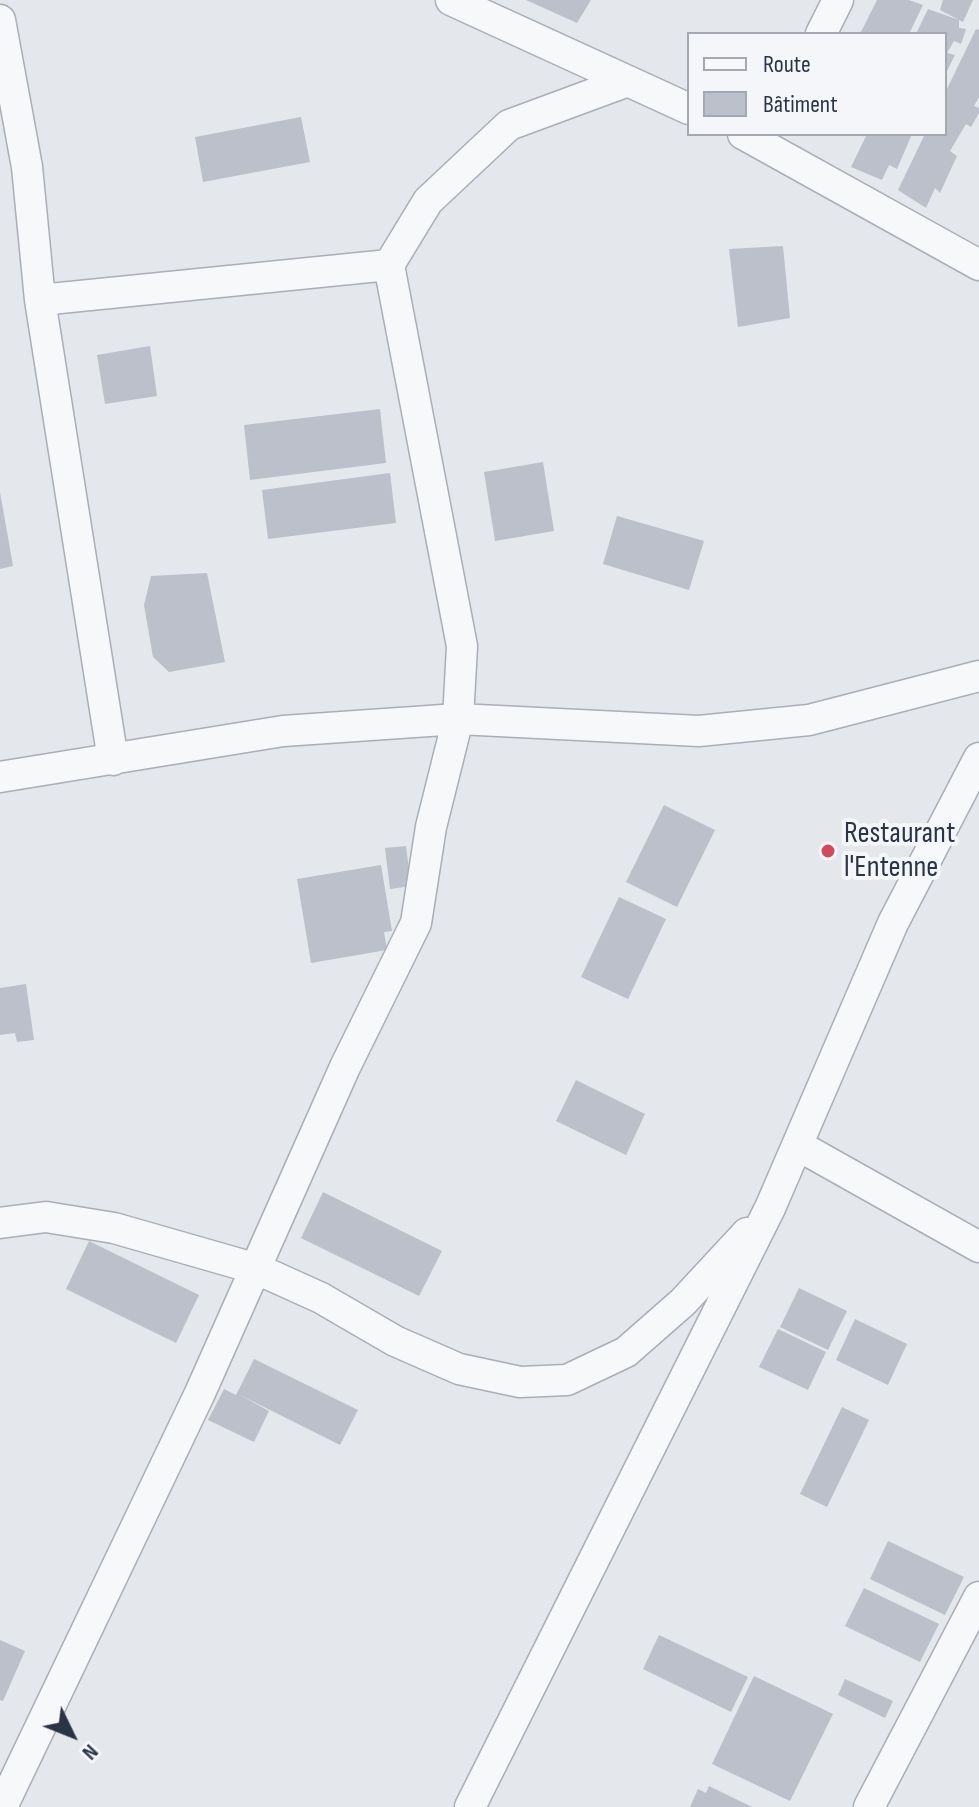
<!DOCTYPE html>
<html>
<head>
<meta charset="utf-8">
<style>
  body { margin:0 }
  #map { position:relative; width:979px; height:1807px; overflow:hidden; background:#e4e7ec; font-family:"Sofia Sans Condensed",sans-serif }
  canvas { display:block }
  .legend { position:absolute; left:687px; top:32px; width:260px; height:104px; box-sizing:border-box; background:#f4f6f9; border:2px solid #a4a8b1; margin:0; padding:10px 14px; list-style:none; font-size:24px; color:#2b3445 }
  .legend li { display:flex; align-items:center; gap:16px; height:40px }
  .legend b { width:40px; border:2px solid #a4a8b1 }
  .north { position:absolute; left:32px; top:1695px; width:80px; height:80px; -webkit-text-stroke:6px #f4f6f9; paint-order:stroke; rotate:133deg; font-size:22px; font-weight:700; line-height:32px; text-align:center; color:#2b3445 }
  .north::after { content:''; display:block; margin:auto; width:28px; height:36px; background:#2b3445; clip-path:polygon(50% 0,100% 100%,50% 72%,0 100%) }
</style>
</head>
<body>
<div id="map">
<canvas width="979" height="1807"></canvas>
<ul class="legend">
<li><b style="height:10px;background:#f7f8fa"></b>Route</li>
<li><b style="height:22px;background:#bbc0ca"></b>Bâtiment</li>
</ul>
<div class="north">N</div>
</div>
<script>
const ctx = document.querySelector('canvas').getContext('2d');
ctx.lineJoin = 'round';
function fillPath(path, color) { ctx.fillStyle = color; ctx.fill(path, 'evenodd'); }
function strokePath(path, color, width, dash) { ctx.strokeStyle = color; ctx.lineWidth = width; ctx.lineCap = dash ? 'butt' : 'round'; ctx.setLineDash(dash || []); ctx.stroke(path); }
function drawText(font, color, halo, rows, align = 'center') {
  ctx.font = font + ' "Sofia Sans Condensed",sans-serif'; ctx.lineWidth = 8; ctx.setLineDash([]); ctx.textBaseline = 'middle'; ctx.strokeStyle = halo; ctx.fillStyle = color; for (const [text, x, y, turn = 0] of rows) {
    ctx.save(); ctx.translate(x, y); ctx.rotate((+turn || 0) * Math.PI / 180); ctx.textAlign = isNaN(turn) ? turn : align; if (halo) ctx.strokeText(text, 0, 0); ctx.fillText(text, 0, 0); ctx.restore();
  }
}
const building = new Path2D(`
  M526 0H591L577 23Z
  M877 0H909L923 5 909 34H860Z
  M943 0H973L963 22 959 20V28L966 29 961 44 954 41 947 53 955 55 945 75V34H916L928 9 959 20 940 10Z
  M976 29 979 30V97L974 106 979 108V113L971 127 966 124 950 151 957 156 940 193 935 188 926 208 898 190 925 134H945V93Z
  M301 117 310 162 203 182 195 137Z
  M867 134H912L897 169 889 165 882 180 851 167Z
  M783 246 790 318 738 327 729 249Z
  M150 346 157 396 105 404 97 355Z
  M380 409 386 463 250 480 244 425Z
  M543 462 554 531 495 541 484 472Z
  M390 473 396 523 268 539 262 490Z
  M0 492 13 566 0 569Z
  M617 516 704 541 689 590 603 564Z
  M207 573 225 662 169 672 153 657 144 605 151 576Z
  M664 805 715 830 677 907 626 882Z
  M406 846 411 886 390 889 385 848Z
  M381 865 392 931 384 932 387 950 311 963 297 879Z
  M619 897 666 919 628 999 581 977Z
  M26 984 34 1040 17 1042 15 1033 0 1035V988Z
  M576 1080 645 1114 626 1155 556 1121Z
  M323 1192 442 1251 419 1296 301 1238Z
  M89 1241 199 1295 176 1343 66 1289Z
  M799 1288 847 1311 828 1350 780 1327Z
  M855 1319 907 1344 888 1385 836 1360Z
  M778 1329 826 1352 808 1390 759 1367Z
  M254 1359 358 1410 340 1445 240 1395 269 1411 254 1442 208 1420 224 1389 236 1395Z
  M842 1407 869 1420 827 1507 800 1494Z
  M888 1541 964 1577 945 1615 870 1579Z
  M864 1588 939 1624 920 1662 845 1626Z
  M659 1635 748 1677 731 1712 643 1669Z
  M0 1640 25 1651 3 1701 0 1700Z
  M754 1676 833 1714 790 1801 712 1764Z
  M845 1679 893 1701 885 1718 838 1695Z
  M709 1786 752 1807H690L698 1789 706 1793Z`);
const street = new Path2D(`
  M451 0 689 109
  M0 20 27 167 40 300 113 760
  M821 34 838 0
  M743 134 979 265
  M40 300 389 265 428 201 509 125 628 81
  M0 777 283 731 458 719 699 731 809 720 979 676
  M799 1146 979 1247
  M0 1223 46 1217 114 1228 257 1269 321 1298 395 1341 459 1369 520 1382 567 1380 626 1352 683 1302 747 1233
  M2 1807 200 1393 345 1067 416 923 431 827 458 719 462 646 389 265
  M470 1807 770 1208 893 923 979 758
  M869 1807 979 1597`);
const markers = [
  [828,851,8,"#d1495b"]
];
const poiNames = [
  ["Restaurant",844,834],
  ["l'Entenne",844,868]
];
fillPath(building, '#bbc0ca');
strokePath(street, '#a9aeb7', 33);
strokePath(street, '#f7f8fa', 30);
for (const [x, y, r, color] of markers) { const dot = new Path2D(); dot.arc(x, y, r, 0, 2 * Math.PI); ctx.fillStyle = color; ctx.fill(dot); strokePath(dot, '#f4f6f9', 3); }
drawText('30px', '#2b3445', '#f4f6f9', poiNames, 'left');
</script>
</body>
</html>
